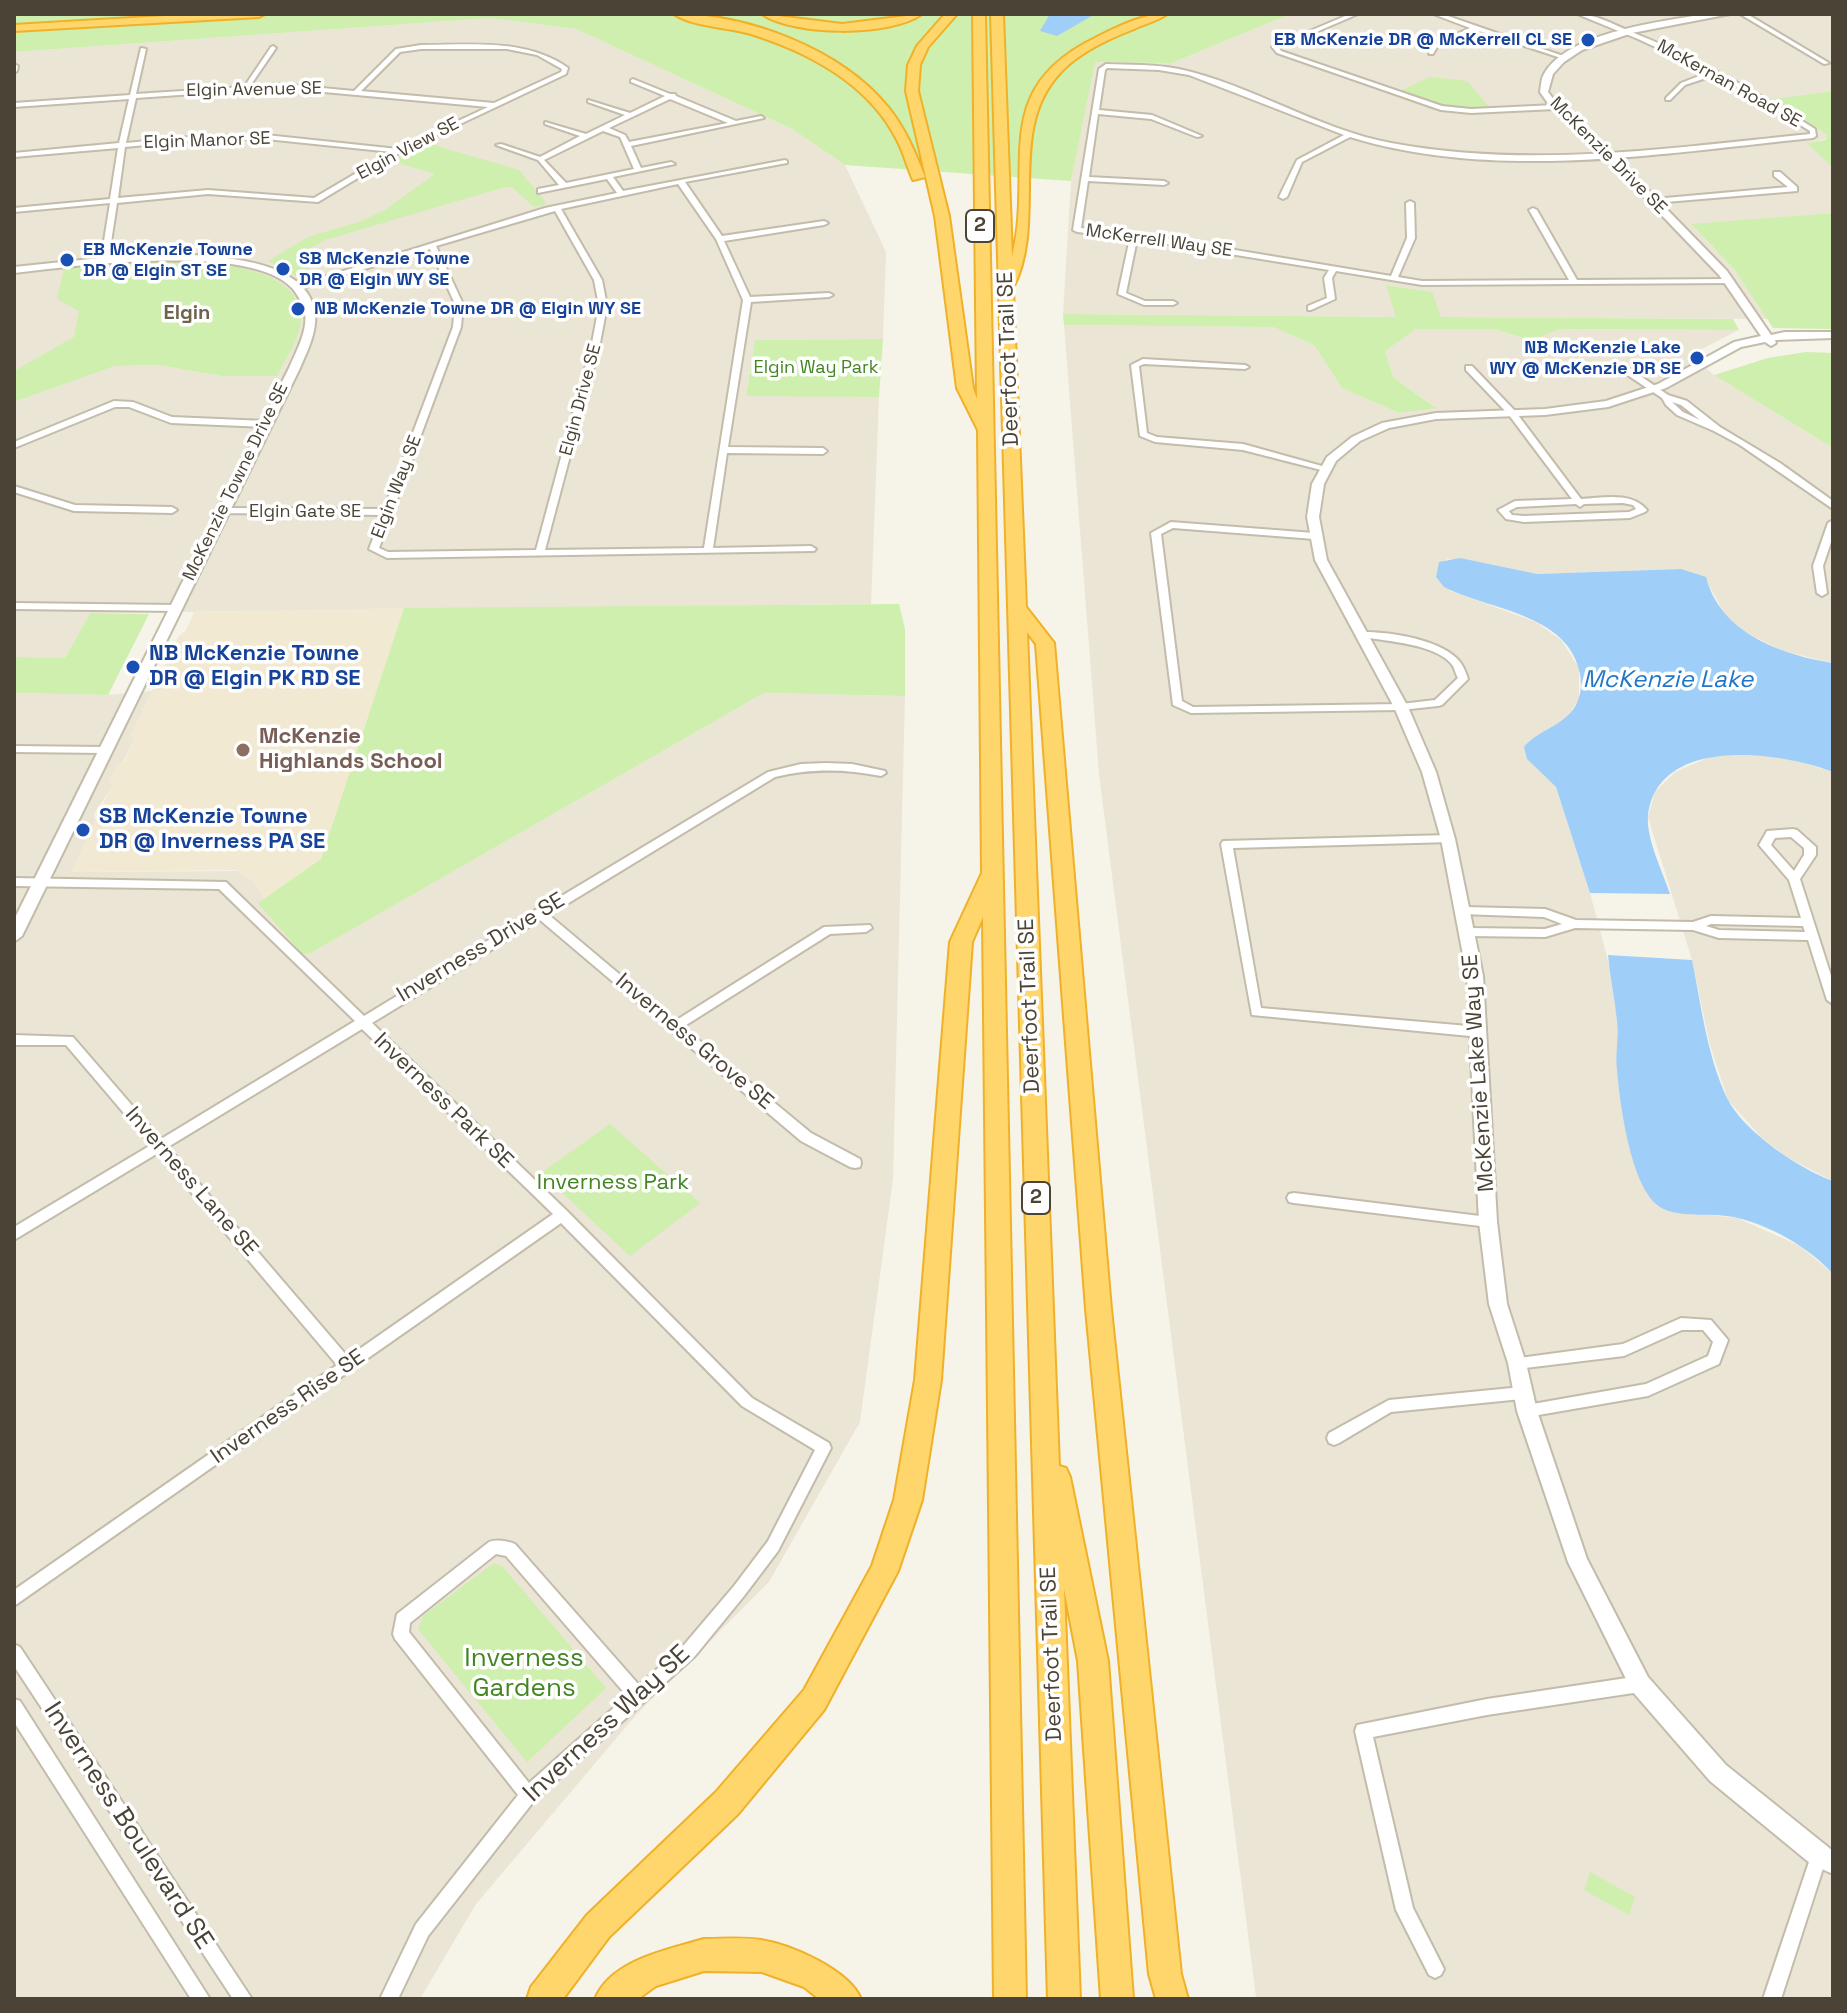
<!DOCTYPE html>
<html>
<head>
<meta charset="utf-8">
<style>
  body { margin:0 }
  #map { position:relative; width:1847px; height:2013px; overflow:hidden; background:#f6f3e9; font-family:"Space Grotesk",sans-serif }
  canvas { display:block }
  .frame { position:absolute; inset:0; border:16px solid #4b4436; pointer-events:none }
</style>
</head>
<body>
<div id="map">
<canvas width="1847" height="2013"></canvas>
<div class="frame"></div>
</div>
<script>
const ctx = document.querySelector('canvas').getContext('2d');
ctx.lineJoin = 'round';
function fillPath(path, color) { ctx.fillStyle = color; ctx.fill(path, 'evenodd'); }
function strokePath(path, color, width, dash) { ctx.strokeStyle = color; ctx.lineWidth = width; ctx.lineCap = dash ? 'butt' : 'round'; ctx.setLineDash(dash || []); ctx.stroke(path); }
function drawText(font, color, halo, rows, align = 'center') {
  ctx.font = font + ' "Space Grotesk",sans-serif'; ctx.lineWidth = 7; ctx.setLineDash([]); ctx.textBaseline = 'middle'; ctx.strokeStyle = halo; ctx.fillStyle = color; for (const [text, x, y, turn = 0] of rows) {
    ctx.save(); ctx.translate(x, y); ctx.rotate((+turn || 0) * Math.PI / 180); ctx.textAlign = isNaN(turn) ? turn : align; if (halo) ctx.strokeText(text, 0, 0); ctx.fillText(text, 0, 0); ctx.restore();
  }
}
const residential = new Path2D(`
  M1290 14H1833V91L1776 99 1827 135 1826 139 1808 143 1833 168V213L1692 225 1735 270 1768 319 1441 317 1431 292 1387 285 1397 317 1063 314 1071 181 1094 62 1172 63Z
  M490 18 576 29 792 129 845 165 886 252 883 339 755 340 746 395 879 397 871 604 90 613 65 658 14 657V402L115 366 158 365 221 376 298 303 272 280 222 264 80 311 74 338 14 371V52Z
  M1064 325 1273 327 1314 345 1342 388 1399 413 1435 407 1393 377 1384 351 1416 329H1494L1532 341 1559 329 1739 330 1690 355 1714 375 1833 448V663L1783 651 1745 632 1726 616 1707 582 1681 569 1537 574 1447 559 1439 565 1436 577 1451 591 1536 622 1561 640 1579 668V699L1567 717 1545 732 1537 769 1556 787 1590 893 1614 983 1618 1040 1671 1211 1737 1218 1800 1246 1833 1274V1999L1256 1997 1099 774Z
  M152 691 131 735 135 738 123 762 117 765 109 782 113 785 94 814 95 821 72 872 238 871 253 881 264 899 259 903 302 954 311 953 764 693 905 696 893 1179 860 1422 769 1582 636 1715 476 1904 420 1999H14V693L108 695Z
  M1750 754 1788 758 1833 772V1181L1785 1156 1761 1137 1728 1100 1710 1045 1692 960 1648 817 1655 792 1675 772 1710 757Z`);
const education = new Path2D(`
  M404 608 321 859 264 899 250 878 234 870 71 872 95 821 97 807 103 804 112 785 109 782 117 765 124 762 135 738 131 735 178 637 186 630 194 612Z`);
const green = new Path2D(`
  M14 14H1290L1172 63 1095 62 1071 181 845 165 792 129 576 29 490 18 14 52Z
  M1430 77 1467 81 1490 108 1445 106 1400 91Z
  M1833 91V168L1807 143 1826 140 1827 135 1774 99Z
  M427 143 519 170 547 204 534 207 512 187H505L325 240 295 256 314 274 300 278 268 261 308 237 359 222 385 210 435 174 391 161Z
  M1833 213V329L1773 328 1735 270 1691 224Z
  M153 260C191 261 302 261 301 319 300 339 285 359 277 376H221L158 365 115 366 14 402V371L74 337 79 311 57 299 64 269Z
  M1386 285 1432 292 1441 317 1733 319 1739 330 1559 329 1532 341 1494 329H1416L1385 351 1393 377 1436 408 1399 413 1342 388 1314 345 1273 327 1064 325 1063 314 1396 317Z
  M883 339 879 397 746 396 755 340Z
  M1806 352 1833 353V448L1714 375 1768 358Z
  M899 604 905 629V696L764 693 311 953 302 954 258 903 321 859 404 608Z
  M90 613 149 614 108 695 14 693V657L65 658Z
  M610 1124 700 1203 630 1256 541 1173Z
  M494 1563 502 1566 606 1688 527 1762 418 1629 423 1616Z
  M1590 1872 1635 1897 1629 1915 1584 1890Z`);
const water = new Path2D(`
  M1050 14H1095L1057 36 1040 31Z
  M1460 558 1537 574 1681 569 1706 577C1720 633 1782 655 1833 663V772C1779 751 1657 735 1648 816 1646 839 1663 872 1670 894L1590 893 1556 787 1527 759 1524 747C1539 729 1563 727 1576 705 1581 695 1582 685 1580 674 1569 613 1488 610 1444 587L1436 577 1439 562Z
  M1608 955 1692 960C1701 1004 1707 1056 1727 1098 1743 1131 1799 1169 1833 1181V1274C1809 1247 1768 1224 1733 1217 1710 1212 1674 1220 1656 1204 1630 1181 1620 1104 1617 1070 1615 1054 1619 1038 1617 1022 1615 999 1610 977 1608 955Z`);
const minor = new Path2D(`
  M1350 14H1358L1279 48 1281 51 1442 106 1471 109 1555 105 1558 107 1555 109 1471 113 1441 110 1277 53 1272 47Z
  M1433 14H1442L1569 58 1564 59 1476 30 1437 47 1433 54H1429L1433 45 1470 28Z
  M1577 14C1595 14 1613 24 1629 31 1695 57 1756 91 1815 129L1816 136 1813 138C1664 153 1496 182 1350 137L1302 162 1287 197 1283 199 1279 197 1297 160 1344 135 1189 75 1159 70 1107 68 1105 70 1099 110 1152 115 1202 136 1197 137 1151 119 1098 114 1089 177 1164 181 1168 183 1164 185 1088 181 1081 228 1163 238 1391 276 1407 238 1406 203 1410 201 1414 203 1415 238 1398 277 1422 281 1569 280 1529 210 1533 208 1537 210 1577 280 1730 279 1734 281 1733 283 1422 285 1336 271 1332 278 1335 299 1311 310H1308V306L1327 298 1324 278 1329 270 1137 239 1126 293 1145 301H1173L1177 303 1173 305H1144L1118 294 1130 238 1077 232 1073 230 1099 69 1106 64C1130 65 1155 64 1179 69 1252 85 1317 129 1391 143 1530 169 1671 148 1810 134V131L1755 97 1715 75 1685 85 1670 100H1666V98L1681 83 1709 72 1638 39Z
  M1740 14H1747L1829 63 1824 64Z
  M421 45C471 45 526 38 568 68L566 74 401 152 318 202 208 194 117 203 108 262 101 260 110 203 14 212V208L110 199 118 148 14 157V153L119 143 129 99 14 107V103L130 95 141 48 146 49 136 94 244 87 271 47 273 46 276 48 250 86 280 84 354 91 396 49ZM421 49H507L537 55 562 69 561 72 494 103 361 91 400 52ZM280 88 488 107 398 149 266 135 199 136 126 143 136 98ZM266 139 392 152 314 198 208 190 118 198 125 147 199 140Z
  M14 64 18 66 17 71 14 73Z
  M633 79 670 94H675L676 96 736 121 761 116 764 118 631 146 641 168 671 162 675 164 613 177 623 191 785 160 787 161V163L685 182 722 236 824 221 828 223 824 225 724 241 750 297 829 293 833 295 829 297 751 302 728 447 823 448 827 451 823 454 727 453 713 548 811 546 816 549 814 551 387 558 369 549 382 515 219 513V509L222 508 384 509 453 327 455 304 430 249 299 289 292 287 545 208 617 193 607 179 538 193V189L559 185 538 160 496 145 501 144 540 157 580 136 545 124V122L586 134 625 115 588 102V100L630 113 665 96 631 82V80ZM670 99 728 123 629 142 625 135 609 128ZM603 131 620 137 634 169 566 183 544 160ZM678 184 716 239 743 300 704 548 545 550 600 343 607 306 602 280 561 209ZM555 211 594 280 599 306 592 343 536 550 388 552 379 548 461 327 463 304 436 246Z
  M1774 172H1780L1797 187V191L1654 203 1650 201 1654 199 1788 187 1774 176Z
  M1143 359 1245 365 1249 367 1245 369 1144 364 1139 366 1147 433 1157 437 1243 444 1329 468 1325 471 1243 450 1155 442 1140 436 1131 365Z
  M1466 366H1472L1515 411 1581 499C1603 498 1631 491 1647 510L1645 512 1630 518 1524 522 1506 519 1498 510 1515 501 1572 499 1509 415 1466 370ZM1623 503 1633 505 1636 509 1629 512 1524 516 1512 515 1509 511 1517 507 1576 504 1580 507 1584 504Z
  M1623 368H1629L1668 395 1687 401 1720 427 1780 463 1833 501V509L1740 445 1714 431 1677 415 1666 405 1662 398 1623 372ZM1672 402 1681 405 1700 420 1683 412Z
  M114 401 133 402 172 417 266 421 270 424 266 427 171 423 129 407H115L14 448V442Z
  M14 486 75 505 172 507 177 510 172 513 74 511 14 492Z
  M1833 520V536L1823 566 1827 593 1822 596 1817 593 1813 566 1828 523Z
  M1171 522 1314 533 1319 536 1314 539 1173 528 1161 534 1182 701 1193 707 1401 704 1435 700 1458 678C1457 677 1454 668 1453 666 1438 644 1386 641 1362 637V633L1365 632C1391 632 1443 640 1460 662 1464 667 1466 673 1468 679L1442 705 1438 706 1401 710 1191 713 1173 705 1151 533Z
  M14 603 175 605 180 608 175 611 14 609Z
  M14 746 105 747 110 750 105 753 14 752Z
  M826 763 852 764 885 771 886 773 881 776C845 769 812 768 775 777L549 915 675 1021 824 927 870 925 872 928 866 932 830 934 683 1027 811 1133 860 1159 861 1163 860 1167 855 1168 850 1167 801 1141 540 920 372 1023 567 1211 752 1398 829 1443 831 1448 778 1551 744 1596 695 1656 534 1801 428 1936 398 1999H380L416 1924 518 1795 395 1639 393 1634 397 1614 489 1542C497 1539 507 1541 515 1544L639 1685 683 1646 734 1586 768 1541 815 1450 742 1406 561 1223 14 1606V1590L337 1365 158 1153 14 1240V1227L151 1145 66 1045H14V1035L73 1037 161 1139 355 1021 219 889 14 886V878L226 882 364 1016 533 913 535 910 540 909 768 772 801 764ZM362 1029 553 1214 348 1357 168 1147ZM496 1554 506 1556 627 1696 529 1783 409 1632 410 1623Z
  M1793 829 1797 830 1816 847V855L1800 879 1833 982V1004L1827 1000 1808 940 1719 938 1693 930 1575 928 1545 937 1469 936 1463 932 1469 928 1545 929 1562 924 1544 917 1461 914 1459 911 1465 907 1545 909 1576 920 1693 922 1711 916 1801 918 1789 880 1759 845 1767 831ZM1791 837 1804 848V855L1794 871 1771 845 1775 838ZM1711 924 1803 926 1805 932 1719 930 1706 926Z
  M1448 835 1452 836 1454 839 1452 842 1233 848 1261 1008 1480 1027 1484 1029 1486 1032 1484 1035 1480 1037 1252 1015 1221 844 1223 841Z
  M1294 1193 1488 1217 1493 1218 1495 1222 1493 1226 1488 1227 1294 1203 1289 1202 1287 1198 1289 1194Z
  M1681 1318 1711 1320 1728 1340 1719 1364 1648 1396 1527 1417 1522 1416 1520 1411 1522 1406 1527 1405 1646 1384 1708 1356 1713 1342 1703 1330H1682L1624 1356 1517 1369 1512 1367 1510 1363 1512 1359 1623 1344Z
  M1522 1387 1527 1389 1529 1393 1527 1397 1522 1399 1391 1412 1339 1443 1334 1445 1329 1443 1327 1438 1329 1433 1389 1400Z
  M14 1644 20 1647 252 1999H233L14 1666Z
  M1640 1676 1646 1678 1648 1684 1646 1690 1640 1692 1487 1715 1373 1737 1413 1908 1444 1969 1441 1975 1435 1978 1429 1975 1396 1910 1355 1731 1357 1725 1487 1699Z
  M14 1699 20 1701 210 1999H191L14 1722Z
  M1819 1848 1825 1850 1827 1856 1781 1999H1763L1811 1856 1813 1850Z`);
const tertiary = new Path2D(`
  M1707 14H1730L1632 33 1582 50 1564 62 1553 74 1548 92 1558 105 1611 152 1727 271 1771 335 1785 332H1833V338L1775 340 1776 343 1771 346 1765 342 1741 347 1666 388 1608 407 1545 415 1436 419 1389 428 1360 441 1336 461 1324 484 1319 517 1327 560 1408 707 1436 772 1455 839 1483 976 1497 1222 1507 1304 1526 1363 1537 1411 1587 1559 1648 1677 1726 1765 1833 1851V1874L1811 1864 1710 1781 1632 1691 1568 1562 1517 1411 1508 1363 1489 1304 1479 1222 1467 976 1441 839 1422 772 1394 707 1315 560 1307 517 1312 484 1327 457 1352 437 1382 423 1436 413 1545 409 1606 401 1658 384 1734 342 1761 336 1719 275 1605 156 1552 109 1540 92C1541 86 1541 79 1544 74 1567 32 1664 21 1707 14Z
  M178 254C220 257 309 259 315 314 317 332 307 352 300 368L22 936 14 942V920L289 368C296 352 310 327 304 309 302 303 296 292 292 288 249 242 73 266 14 273V267L129 255Z`);
const motorway = new Path2D(`
  M199 14H265L259 17 14 31V25Z
  M674 14C747 14 841 49 888 107 905 128 915 152 925 177L913 180C907 167 904 153 897 140 869 84 808 52 751 34 728 27 693 27 674 14Z
  M762 14 842 24 922 14C890 37 794 36 762 14Z
  M945 14H957L928 47 920 65 918 91 949 216 973 388 977 399 973 14H985L1026 1999H994L983 917 972 942 941 1380 922 1500 898 1571 824 1710 738 1814 609 1937 563 1999H527L531 1987 587 1915 716 1792 804 1690 872 1566 894 1500 915 1380 950 942 982 873 978 430 957 388 935 216 906 91 908 65 917 46Z
  M991 14H1003L1012 257C1035 166 986 90 1097 37 1119 26 1142 14 1167 14 1158 21 1144 24 1134 29 1108 39 1080 52 1061 72 1005 130 1048 221 1013 288L1026 607 1054 643 1111 1309 1181 1974 1188 1999H1156L1149 1974 1086 1309 1036 644 1027 632 1059 1466 1066 1468 1070 1477 1108 1661 1133 1999H1101L1078 1661 1064 1588 1080 1999H1048Z
  M704 1939C722 1939 743 1937 761 1940 792 1945 849 1970 861 1999H819L804 1987 762 1972 704 1971 656 1986 638 1999H595C611 1960 667 1950 704 1939Z`);
const markers = [
  [1588,40,8,"#1a4fb4"],
  [67,260,8,"#1a4fb4"],
  [283,269,8,"#1a4fb4"],
  [298,309,8,"#1a4fb4"],
  [1697,358,8,"#1a4fb4"],
  [133,667,8,"#1a4fb4"],
  [243,750,8,"#8d6e63"],
  [83,830,8,"#1a4fb4"]
];
const farTransitnames = [
  ["EB McKenzie DR @ McKerrell CL SE",1572,40,"right"],
  ["EB McKenzie Towne",83,250],
  ["DR @ Elgin ST SE",83,271],
  ["SB McKenzie Towne",299,259],
  ["DR @ Elgin WY SE",299,280],
  ["NB McKenzie Towne DR @ Elgin WY SE",314,309],
  ["NB McKenzie Lake",1681,348,"right"],
  ["WY @ McKenzie DR SE",1681,369,"right"]
];
const farStreetnames = [
  ["McKernan Road SE",1729,84,29],
  ["Elgin Avenue SE",254,90,-1],
  ["Elgin Manor SE",207,141,-2],
  ["Elgin View SE",408,149,-28],
  ["McKenzie Drive SE",1608,156,45],
  ["McKerrell Way SE",1159,241,8],
  ["Elgin Drive SE",581,400,-75],
  ["McKenzie Towne Drive SE",236,482,-64],
  ["Elgin Way SE",397,487,-69],
  ["Elgin Gate SE",305,512]
];
const farParknames = [
  ["Elgin Way Park",816,368]
];
const shields = [
  [980,226,28],
  [1036,1198,28]
];
const shieldNames = [
  ["2",980,226],
  ["2",1036,1198]
];
const farNeighbourhoodnames = [
  ["Elgin",187,314]
];
const streetNames = [
  ["Deerfoot Trail SE",1009,359,-92],
  ["Inverness Drive SE",481,948,-31],
  ["Deerfoot Trail SE",1030,1006,-92],
  ["Inverness Grove SE",694,1042,40],
  ["McKenzie Lake Way SE",1479,1073,-94],
  ["Inverness Park SE",443,1101,44],
  ["Inverness Lane SE",191,1182,49],
  ["Inverness Rise SE",288,1407,-35],
  ["Deerfoot Trail SE",1052,1654,-92]
];
const transitNames = [
  ["NB McKenzie Towne",149,654],
  ["DR @ Elgin PK RD SE",149,679],
  ["SB McKenzie Towne",99,817],
  ["DR @ Inverness PA SE",99,842]
];
const educationNames = [
  ["McKenzie",259,737],
  ["Highlands School",259,762]
];
const parkNames = [
  ["Inverness Park",613,1183]
];
const waterNames = [
  ["McKenzie Lake",1668,680]
];
const nearParknames = [
  ["Inverness",524,1659],
  ["Gardens",524,1689]
];
const nearStreetnames = [
  ["Inverness Way SE",607,1724,-43],
  ["Inverness Boulevard SE",128,1826,57]
];
fillPath(residential, '#ebe5d6');
fillPath(education, '#f1e9d1');
fillPath(green, '#ceefad');
fillPath(water, '#9fcff9');
strokePath(minor, '#c3bcaa', 4);
strokePath(tertiary, '#c3bcaa', 4);
strokePath(motorway, '#f0b129', 4);
fillPath(minor, '#fff');
fillPath(tertiary, '#fff');
fillPath(motorway, '#ffd66b');
for (const [x, y, r, color] of markers) { const dot = new Path2D(); dot.arc(x, y, r, 0, 2 * Math.PI); ctx.fillStyle = color; ctx.fill(dot); strokePath(dot, '#fff', 3); }
drawText('bold 18px', '#164399', '#fff', farTransitnames, 'left');
drawText('18px', '#4b4436', '#fff', farStreetnames);
drawText('18px', '#428521', '#fff', farParknames);
for (const [x, y, w] of shields) { const box = new Path2D(); box.roundRect(x - w / 2, y - 16, w, 32, 6); ctx.fillStyle = '#fff'; ctx.fill(box); strokePath(box, '#4b4436', 2); }
drawText('bold 20px', '#4b4436', null, shieldNames);
drawText('bold 20px', '#6f634c', '#fff', farNeighbourhoodnames);
drawText('22px', '#4b4436', '#fff', streetNames);
drawText('bold 22px', '#164399', '#fff', transitNames, 'left');
drawText('bold 22px', '#785e54', '#fff', educationNames, 'left');
drawText('22px', '#428521', '#fff', parkNames);
drawText('italic 24px', '#2177c5', '#fff', waterNames);
drawText('26px', '#428521', '#fff', nearParknames);
drawText('26px', '#4b4436', '#fff', nearStreetnames);
</script>
</body>
</html>
